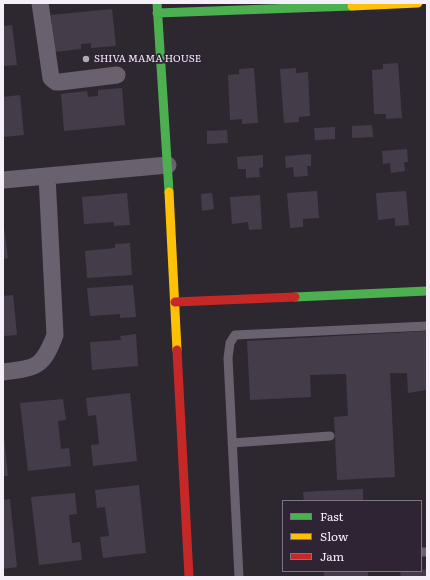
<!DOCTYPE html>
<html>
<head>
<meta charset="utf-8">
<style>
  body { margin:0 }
  #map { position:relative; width:430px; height:580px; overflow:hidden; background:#2d2830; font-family:Literata,serif }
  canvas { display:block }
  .frame { position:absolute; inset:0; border:4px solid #f5eff9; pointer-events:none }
  .legend { position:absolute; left:282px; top:500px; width:140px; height:72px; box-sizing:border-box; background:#2e2433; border:1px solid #7e7582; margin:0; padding:5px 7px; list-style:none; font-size:12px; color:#f5eff9 }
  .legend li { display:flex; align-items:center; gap:8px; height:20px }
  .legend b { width:20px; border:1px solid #7e7582 }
</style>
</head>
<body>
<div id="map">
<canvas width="430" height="580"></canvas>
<div class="frame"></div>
<ul class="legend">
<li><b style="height:5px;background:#4caf50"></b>Fast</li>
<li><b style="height:5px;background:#ffc107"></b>Slow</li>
<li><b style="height:5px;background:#c62828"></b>Jam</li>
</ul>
</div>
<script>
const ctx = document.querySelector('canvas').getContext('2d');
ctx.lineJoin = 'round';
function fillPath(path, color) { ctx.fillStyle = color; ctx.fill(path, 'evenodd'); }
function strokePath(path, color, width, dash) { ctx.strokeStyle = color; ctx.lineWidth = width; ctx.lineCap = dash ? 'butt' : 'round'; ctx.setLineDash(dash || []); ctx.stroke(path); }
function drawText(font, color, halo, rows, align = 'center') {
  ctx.font = font + ' Literata,serif'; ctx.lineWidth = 3.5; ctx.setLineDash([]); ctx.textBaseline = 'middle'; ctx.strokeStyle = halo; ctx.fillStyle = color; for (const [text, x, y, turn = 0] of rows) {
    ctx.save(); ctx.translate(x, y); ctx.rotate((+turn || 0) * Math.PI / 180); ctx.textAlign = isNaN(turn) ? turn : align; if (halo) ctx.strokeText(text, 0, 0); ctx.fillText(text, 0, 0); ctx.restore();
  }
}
const building = new Path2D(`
  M112 9 116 46 91 48V43L81 44V49L54 52 51 15Z
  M12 25 17 65 3 66V26Z
  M398 63 402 118 386 119V114H374L372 70 383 69V64Z
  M254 68 258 123 242 124V119L230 120 228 75 239 74V69Z
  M296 68V73L308 72 310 116 299 117V122L284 123 280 69Z
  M122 88 125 125 64 131 61 94 87 91 88 97 98 96V90Z
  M20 95 24 135 3 137V97Z
  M372 125 373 137 352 138V126Z
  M335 127V139L315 140 314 128Z
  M227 130 228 143 207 144V131Z
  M407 149 408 162H404L405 171 391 173 390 163 383 164 382 151Z
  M311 154V166H307L308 176 294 177 293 167 286 168 285 156Z
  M263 155V167L259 168 260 177 246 178V169H238L237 157Z
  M317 191 319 218 303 219V227L290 228 287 193Z
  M406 191 409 225 395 226V218L378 220 376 193Z
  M127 193 130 225 114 226V222L84 224 82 197Z
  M212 193 214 209 202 211 201 194Z
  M260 195 262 229 249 230 248 222 232 224 230 197Z
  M3 220 8 258 3 259Z
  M130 243 132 275 87 278 85 251 115 248V244Z
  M133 285 136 317 120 318V314L90 316 87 288Z
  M13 295 17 335 3 336V296Z
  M427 331V390L408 393 407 373H390L395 477 337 480 334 417 348 416 346 374 310 375 311 397 250 400 247 341Z
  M136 334 138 366 92 370 90 342 121 340 120 336Z
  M130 393 137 461 93 466 91 445 99 444 96 415 88 416 86 398Z
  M63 399 66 420 58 421 61 449 69 448 71 466 28 471 20 403Z
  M3 437H4L8 476H3Z
  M139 485 146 553 103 558 100 537 109 536 105 507 97 508 95 490Z
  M363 489V501H304L303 492Z
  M75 493 77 514 69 515 72 543 80 542 82 560 39 565 31 497Z
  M10 499 17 567 3 569V500Z
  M427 569V577H401L400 571H421V570Z
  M324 571H368V577H324Z`);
const lane = new Path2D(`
  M232 443 330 436
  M421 552H427
  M239 577 228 358 230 343 235 335 427 326`);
const street = new Path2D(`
  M40 3 51 78 56 82H60L117 75
  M3 180 168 165
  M3 372C37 368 43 367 55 335L47 176`);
const fast = new Path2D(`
  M157 3 169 192
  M157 13 352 6
  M295 297 427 291`);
const slow = new Path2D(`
  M352 6 418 3
  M169 192 177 350`);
const jam = new Path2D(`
  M175 302 295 297
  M177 350 189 577`);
const markers = [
  [86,59,4,"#afa9b3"]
];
const poiNames = [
  ["SHIVA MAMA HOUSE",94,59]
];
fillPath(building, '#453c49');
strokePath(lane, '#69626e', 9);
strokePath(street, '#69626e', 17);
strokePath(fast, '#4caf50', 9);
strokePath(slow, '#ffc107', 9);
strokePath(jam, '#c62828', 9);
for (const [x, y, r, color] of markers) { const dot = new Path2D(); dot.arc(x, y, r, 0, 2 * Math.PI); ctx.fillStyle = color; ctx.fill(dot); strokePath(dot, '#2e2433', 1.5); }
drawText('10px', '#f5eff9', '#2e2433', poiNames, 'left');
</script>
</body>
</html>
